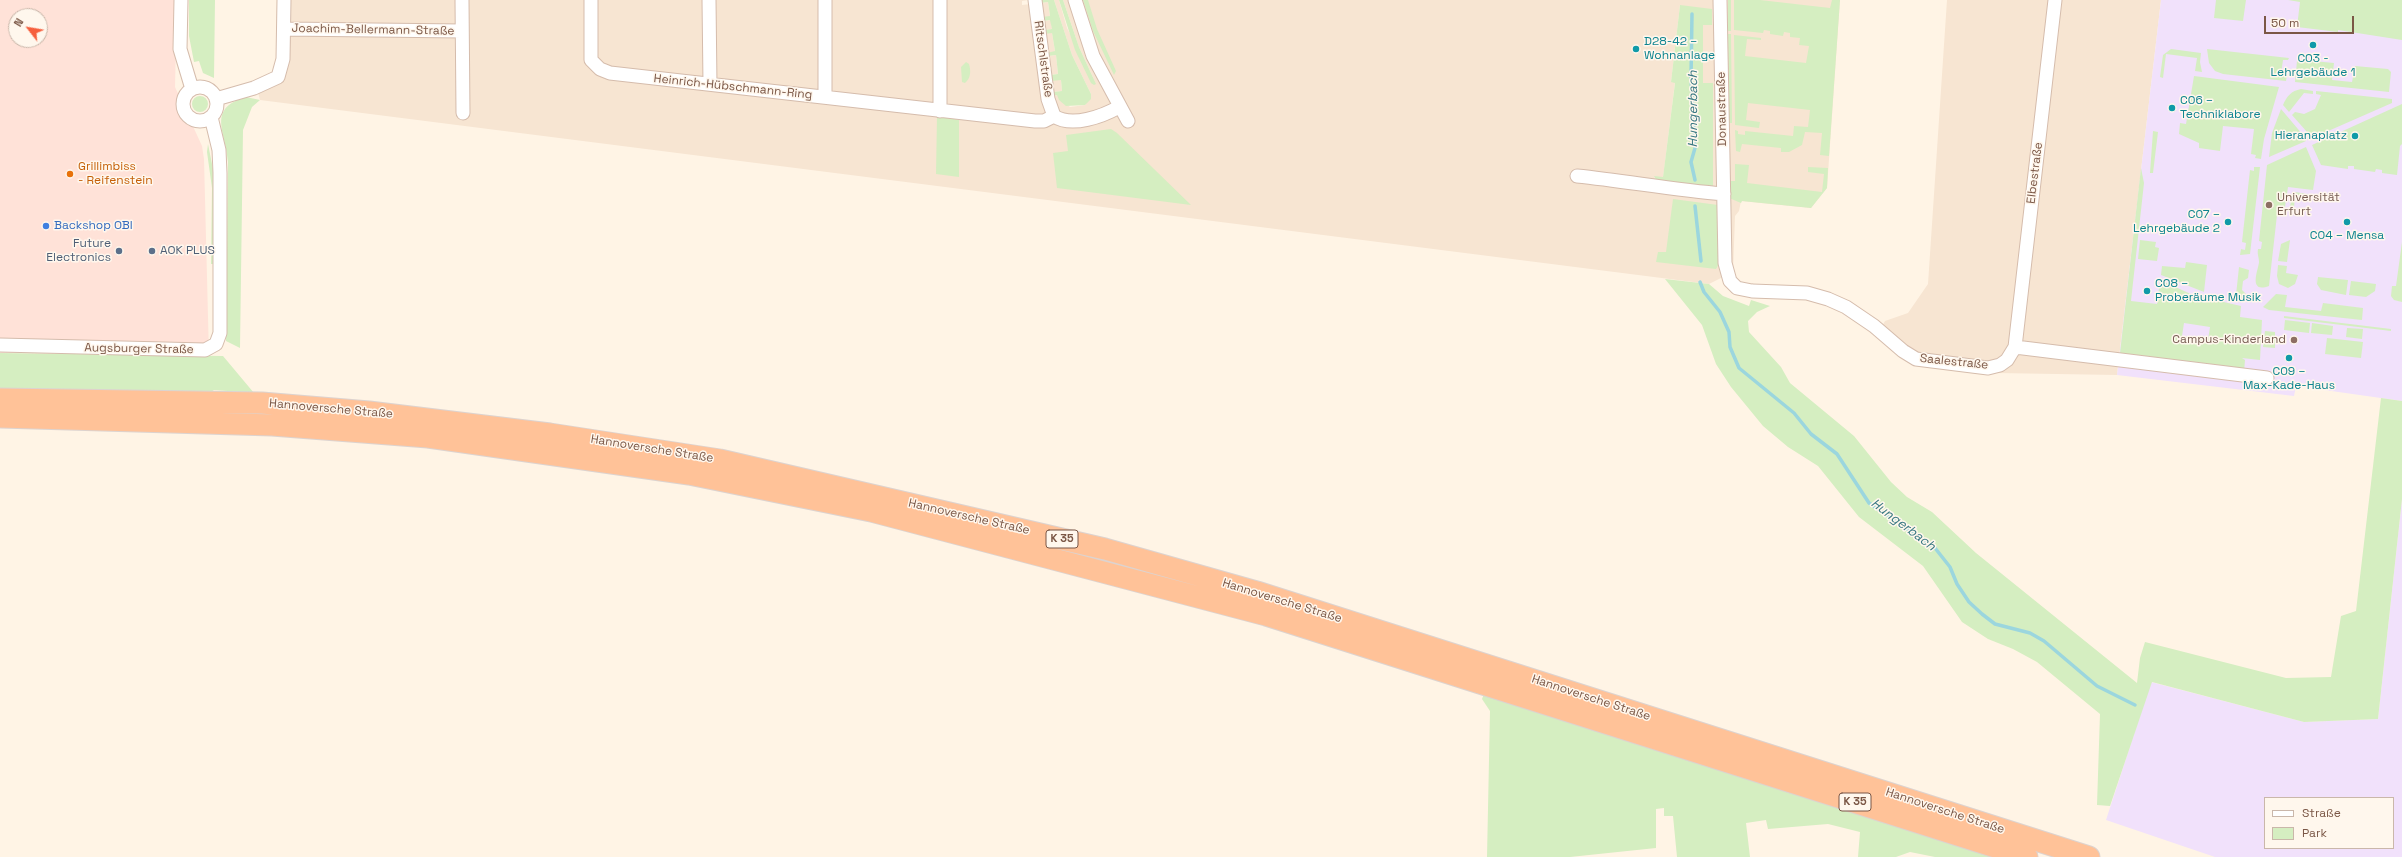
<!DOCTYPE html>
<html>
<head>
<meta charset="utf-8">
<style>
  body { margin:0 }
  #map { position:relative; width:2402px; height:857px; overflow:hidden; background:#fff4e5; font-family:"Space Grotesk",sans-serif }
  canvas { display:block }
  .legend { position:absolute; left:2264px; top:797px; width:130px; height:52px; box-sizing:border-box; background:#fff7ed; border:1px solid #cab7aa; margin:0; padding:5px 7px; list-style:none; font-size:12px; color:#7b5746 }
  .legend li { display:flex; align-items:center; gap:8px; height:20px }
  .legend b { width:20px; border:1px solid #cab7aa }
  .north { position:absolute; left:8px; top:8px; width:40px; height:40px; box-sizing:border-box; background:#fff7ed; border:1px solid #cab7aa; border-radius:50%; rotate:301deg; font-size:11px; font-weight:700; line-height:16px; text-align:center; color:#7b5746 }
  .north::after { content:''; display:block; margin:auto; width:14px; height:18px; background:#f65f3d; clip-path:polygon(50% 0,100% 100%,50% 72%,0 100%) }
  .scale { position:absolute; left:2264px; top:16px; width:90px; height:18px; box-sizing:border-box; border:2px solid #7b5746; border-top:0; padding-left:5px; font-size:12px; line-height:14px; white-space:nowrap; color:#7b5746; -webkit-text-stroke:3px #fff7ed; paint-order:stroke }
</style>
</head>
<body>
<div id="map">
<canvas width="2402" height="857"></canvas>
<ul class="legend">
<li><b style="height:5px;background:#fff"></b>Straße</li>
<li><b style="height:11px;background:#d5eec1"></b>Park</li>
</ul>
<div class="north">N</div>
<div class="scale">50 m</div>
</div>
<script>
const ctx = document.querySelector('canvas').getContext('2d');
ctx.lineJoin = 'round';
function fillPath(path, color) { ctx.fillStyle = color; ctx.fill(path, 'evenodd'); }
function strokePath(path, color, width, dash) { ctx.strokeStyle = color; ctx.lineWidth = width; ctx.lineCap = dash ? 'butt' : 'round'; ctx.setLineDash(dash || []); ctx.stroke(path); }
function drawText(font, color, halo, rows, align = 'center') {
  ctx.font = font + ' "Space Grotesk",sans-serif'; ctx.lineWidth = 3; ctx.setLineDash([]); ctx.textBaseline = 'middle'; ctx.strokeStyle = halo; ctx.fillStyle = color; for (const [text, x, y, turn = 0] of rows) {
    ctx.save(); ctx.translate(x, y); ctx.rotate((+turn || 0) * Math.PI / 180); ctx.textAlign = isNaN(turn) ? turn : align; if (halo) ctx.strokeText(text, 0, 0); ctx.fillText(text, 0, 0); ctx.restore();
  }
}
const residential = new Path2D(`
  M277 0H1028L1022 1V5L1048 2 1050 16 1043 21 1051 20 1052 29 1044 30 1052 33 1055 51 1048 56 1056 55 1058 74 1050 75 1061 80 1062 91 1053 92V96L1057 95 1070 107 1085 105 1091 94 1072 55 1054 0H1059L1067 28 1096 84 1079 47 1063 0H1728V31H1731V0H1840L1827 188 1811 208 1741 201 1739 211 1735 216 1733 272 1709 284 260 100 255 81 272 74 276 67ZM1680 5 1703 25V83L1713 84 1665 183 1654 177 1663 178 1675 82H1671Z
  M1947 0H2161L2117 375 1996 373 1933 366 1877 336 1885 321 1908 313 1928 284Z`);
const commercial = new Path2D(`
  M0 0H177L175 87 202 146 204 159 209 356 0 353ZM16 16H40V40H16Z`);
const education = new Path2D(`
  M2161 0H2402V401L2296 386 2294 396 2117 375Z
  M2402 499V857H2215L2106 820 2151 682 2304 722 2378 719ZM2265 798H2393V848H2265Z`);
const green = new Path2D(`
  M189 0H215L214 78 203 73 199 61 194 62 189 36Z
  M1040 0H1054L1072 55 1091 94V99L1085 105 1066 106 1059 100 1057 95 1053 96V92L1062 91 1061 80 1051 81 1050 75 1058 74 1056 55 1048 56 1047 53 1055 51 1052 33 1044 34V30L1052 29 1050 20 1043 21 1042 17 1050 16 1048 2 1040 3Z
  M1059 0H1063L1079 47 1096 84 1094 85 1091 83 1075 50Z
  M1083 0H1088L1097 29 1116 71 1114 75 1093 31Z
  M1728 0H1731V31H1728Z
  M1734 0H1760L1830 8 1832 0H1840L1829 156 1820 155 1822 133 1805 132 1802 145 1789 152H1781V148L1742 144 1740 152 1736 151 1735 130 1738 131V134L1745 135V131L1793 136 1794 126 1808 127 1810 110 1748 103 1746 120 1760 122 1759 128 1735 125 1734 35 1761 38V40L1747 39 1745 56 1806 63 1809 46 1799 45 1800 38 1790 37V33L1784 32 1783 36 1770 34V31L1764 30 1763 33 1734 30Z
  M2216 0H2246L2243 21 2214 18Z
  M2288 0H2402V40L2338 30V32L2297 27 2300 2Z
  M1680 5 1712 9V25H1703V83H1713V187L1657 181 1654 176 1663 177 1675 83 1671 82Z
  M1728 34H1731L1732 123H1729Z
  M2171 49 2201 53 2200 62 2202 72 2195 71 2197 58 2166 54 2163 78 2160 77 2163 55Z
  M2207 49 2289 58 2288 60H2283L2281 74 2287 75 2286 81 2223 74 2215 71 2209 63Z
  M2303 60 2334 63 2332 80 2352 82 2355 66 2388 69 2391 72 2389 92 2295 82 2297 61H2302Z
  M966 62 969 64C971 71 971 78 965 83L962 82 961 67Z
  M2194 76 2279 87 2264 139 2261 159 2255 158 2256 155 2251 154 2254 129 2223 126 2220 151 2199 148V143L2179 134 2180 123 2186 124Z
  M2301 89 2313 91V94L2304 93 2289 112 2283 105C2287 96 2291 91 2301 89Z
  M2316 91 2392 99V103L2310 139 2307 132 2292 115 2295 112 2304 114 2315 109 2321 95 2316 94Z
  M192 104a8 8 0 1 1 16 0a8 8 0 1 1-16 0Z
  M246 97 260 100 252 107 243 130 240 348 226 341 228 162C226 131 206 109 246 97Z
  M2402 104V144L2400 146 2397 175 2382 173V170L2376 169 2375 172 2354 169V166H2348V169L2321 165 2312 145Z
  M2281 109 2303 135 2306 141 2269 157 2272 133Z
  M937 116 959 120V177L936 174Z
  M1111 129 1117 133 1191 205 1057 188 1053 153 1068 151 1066 135Z
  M2153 131 2158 132 2153 173H2150Z
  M208 144 214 174V264H211L212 188 207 152Z
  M2306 147 2316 171 2313 190 2288 187 2285 207 2278 206 2269 286C2247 294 2259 268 2259 262 2259 257 2257 254 2258 249H2261L2262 242 2259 241 2267 165Z
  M1735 164 1749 165 1747 183 1822 192 1824 174 1808 172V167L1828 168 1827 188 1811 208 1742 201 1741 203 1729 198 1730 181H1735Z
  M2254 167H2260L2250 254 2240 255 2241 249 2245 250 2246 243 2242 242 2250 170 2254 171Z
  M2141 168 2144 183 2131 301 2157 304 2160 280 2193 295 2241 306 2240 317 2262 320 2260 360 2242 358 2245 360 2244 372 2227 370V366L2120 353ZM2184 323 2210 327 2208 340 2182 336Z
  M2295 192 2313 195V197L2295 195 2294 208 2290 207 2292 196Z
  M1673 199 1718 205 1720 262 1716 269 1656 262 1658 252H1666Z
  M2140 240 2156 242 2155 247 2159 248 2157 261 2138 259Z
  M2290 240 2287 262 2278 261 2281 244Z
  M2402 242V302L2394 300 2391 296 2392 286H2396Z
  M2186 262 2207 265 2204 292 2161 275 2162 266 2185 268Z
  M2278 265 2287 266 2286 273 2298 275 2295 284 2288 288 2279 284 2277 276Z
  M2239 267 2249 270 2248 278 2243 281 2242 290 2246 294 2245 300 2242 302 2229 298 2230 295H2236Z
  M2318 277 2348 280 2346 295 2321 290 2317 284Z
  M1665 279 1709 284 1723 296 1749 306 1751 300 1770 306 1757 312 1748 321 1749 332 1781 367 1790 383 1854 436 1891 482 1907 497 1932 512 1976 553 2137 683 2140 658 2145 642 2286 678 2331 677 2341 616 2356 611 2381 398 2402 401V499L2378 719 2304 722 2152 682 2110 806 2097 805 2100 714 2037 662 2013 649 1988 639 1962 622 1923 566 1859 517 1818 466 1788 447 1763 426 1731 387 1716 364 1702 325Z
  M2351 281 2376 284 2375 291 2366 297 2349 295Z
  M2276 294 2287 295 2285 307 2321 311 2323 303 2363 308 2362 320 2269 310 2263 307Z
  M2284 316 2391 329V331L2284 318Z
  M2285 320 2310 323 2309 333 2284 330Z
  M2312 323 2333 326 2332 335 2311 333Z
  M2347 328 2363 329 2362 339 2346 337Z
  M2265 331 2275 332V348L2263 347Z
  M2327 338 2363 342 2361 358 2325 354Z
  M0 353 223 356 254 393 214 390 206 395 0 391Z
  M1484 694 2004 857H1935L1910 852 1896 857H1858L1860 832 1828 824 1768 829 1766 820 1746 823 1750 857H1677L1673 816H1664V808L1656 809V848L1570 857H1487L1490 711 1482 699Z`);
const stream = new Path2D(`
  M1692 14 1691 78 1695 148 1691 162 1695 180
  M1695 206 1701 261
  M1700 282 1704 292 1720 312 1729 332 1730 347 1739 368 1794 413 1811 434 1837 454 1869 503 1935 548 1950 567 1957 584 1969 602 1982 614 1995 624 2030 633 2044 641 2097 686 2135 705`);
const minor = new Path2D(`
  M181 0 180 49 192 89
  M462 0 463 113
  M591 0V60L600 69 610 73 1035 121H1044L1054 116
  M709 0 710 84
  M825 0V97
  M1035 0 1048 99 1054 116C1072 128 1103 116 1119 107
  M1075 0 1093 56 1128 121
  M1720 0 1725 263 1730 281 1737 288 1752 291 1807 293 1828 299 1846 307 1874 326 1903 351 1916 359 1988 368 2000 365 2007 360 2015 347 2267 378
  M284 29 462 31
  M183 104a17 17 0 1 1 34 0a17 17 0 1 1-34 0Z
  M216 99 254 88 278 77 283 59 284 0
  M940 111V0
  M1577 176C1626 181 1674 190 1724 194
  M0 345 205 350 216 344 220 333V173L219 150 211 117
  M2015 347 2055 0`);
const trunk = new Path2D(`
  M0 399 262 403 369 412 550 434 720 460 1105 549 1257 592 2089 857
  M0 417 272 425 428 437 689 474 871 511 1266 615 2027 857`);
const markers = [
  [2313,45,4,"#0f9aa8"],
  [1636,49,4,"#0f9aa8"],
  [2172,108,4,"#0f9aa8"],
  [2355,136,4,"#0f9aa8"],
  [70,174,4,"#e8710a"],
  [2269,205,4,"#8d6e63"],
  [2228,222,4,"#0f9aa8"],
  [2347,222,4,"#0f9aa8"],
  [46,226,4,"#3f7fe0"],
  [119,251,4,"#5c6f8a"],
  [152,251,4,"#5c6f8a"],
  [2147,291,4,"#0f9aa8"],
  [2294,340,4,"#8d6e63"],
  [2289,358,4,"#0f9aa8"]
];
const shields = [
  [1062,539,32],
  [1855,802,32]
];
const shieldNames = [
  ["K 35",1062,539],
  ["K 35",1855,802]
];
const streetNames = [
  ["Joachim-Bellermann-Straße",373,30,1],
  ["Ritschlstraße",1043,59,82],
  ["Heinrich-Hübschmann-Ring",733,87,6],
  ["Donaustraße",1722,109,-91],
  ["Elbestraße",2035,173,-83],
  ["Augsburger Straße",139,349,1],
  ["Saalestraße",1954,362,6],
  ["Hannoversche Straße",331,409,5],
  ["Hannoversche Straße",652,449,9],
  ["Hannoversche Straße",969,517,13],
  ["Hannoversche Straße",1282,601,17],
  ["Hannoversche Straße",1591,698,18],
  ["Hannoversche Straße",1945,811,18]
];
const cultureNames = [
  ["D28-42 –",1644,42],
  ["Wohnanlage",1644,56],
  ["C03 -",2313,59,"center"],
  ["Lehrgebäude 1",2313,73,"center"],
  ["C06 –",2180,101],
  ["Techniklabore",2180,115],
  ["Hieranaplatz",2347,136,"right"],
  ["C07 –",2220,215,"right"],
  ["Lehrgebäude 2",2220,229,"right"],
  ["C04 – Mensa",2347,236,"center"],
  ["C08 –",2155,284],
  ["Proberäume Musik",2155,298],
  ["C09 –",2289,372,"center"],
  ["Max-Kade-Haus",2289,386,"center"]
];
const foodNames = [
  ["Grillimbiss",78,167],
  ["- Reifenstein",78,181]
];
const educationNames = [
  ["Universität",2277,198],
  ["Erfurt",2277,212],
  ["Campus-Kinderland",2286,340,"right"]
];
const shopNames = [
  ["Backshop OBI",54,226]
];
const serviceNames = [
  ["Future",111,244],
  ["Electronics",111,258],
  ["AOK PLUS",160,251,"left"]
];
const waterNames = [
  ["Hungerbach",1693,109,-90],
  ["Hungerbach",1903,525,37]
];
fillPath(residential, '#f7e5d2');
fillPath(commercial, '#ffe2d8');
fillPath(education, '#f1e1fb');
fillPath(green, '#d5eec1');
strokePath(stream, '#9bd6de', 3.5);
strokePath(minor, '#d5bcac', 15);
strokePath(trunk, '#ddd3cf', 23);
strokePath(minor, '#fff', 13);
strokePath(trunk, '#ffc298', 21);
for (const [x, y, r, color] of markers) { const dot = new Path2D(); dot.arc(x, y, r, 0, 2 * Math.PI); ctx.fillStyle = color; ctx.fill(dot); strokePath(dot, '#fff7ed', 1.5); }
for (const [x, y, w] of shields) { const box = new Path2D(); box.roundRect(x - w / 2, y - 9, w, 18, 3); ctx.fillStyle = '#fff7ed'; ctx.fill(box); strokePath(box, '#7b5746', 1); }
drawText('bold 11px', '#7b5746', null, shieldNames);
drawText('12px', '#7b5746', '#fff7ed', streetNames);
drawText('12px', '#0d838f', '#fff7ed', cultureNames, 'left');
drawText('12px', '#c56008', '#fff7ed', foodNames, 'left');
drawText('12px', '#785e54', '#fff7ed', educationNames, 'left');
drawText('12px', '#366cbe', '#fff7ed', shopNames, 'left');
drawText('12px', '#4e5e75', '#fff7ed', serviceNames, 'right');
drawText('italic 13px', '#387882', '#fff7ed', waterNames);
</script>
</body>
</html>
